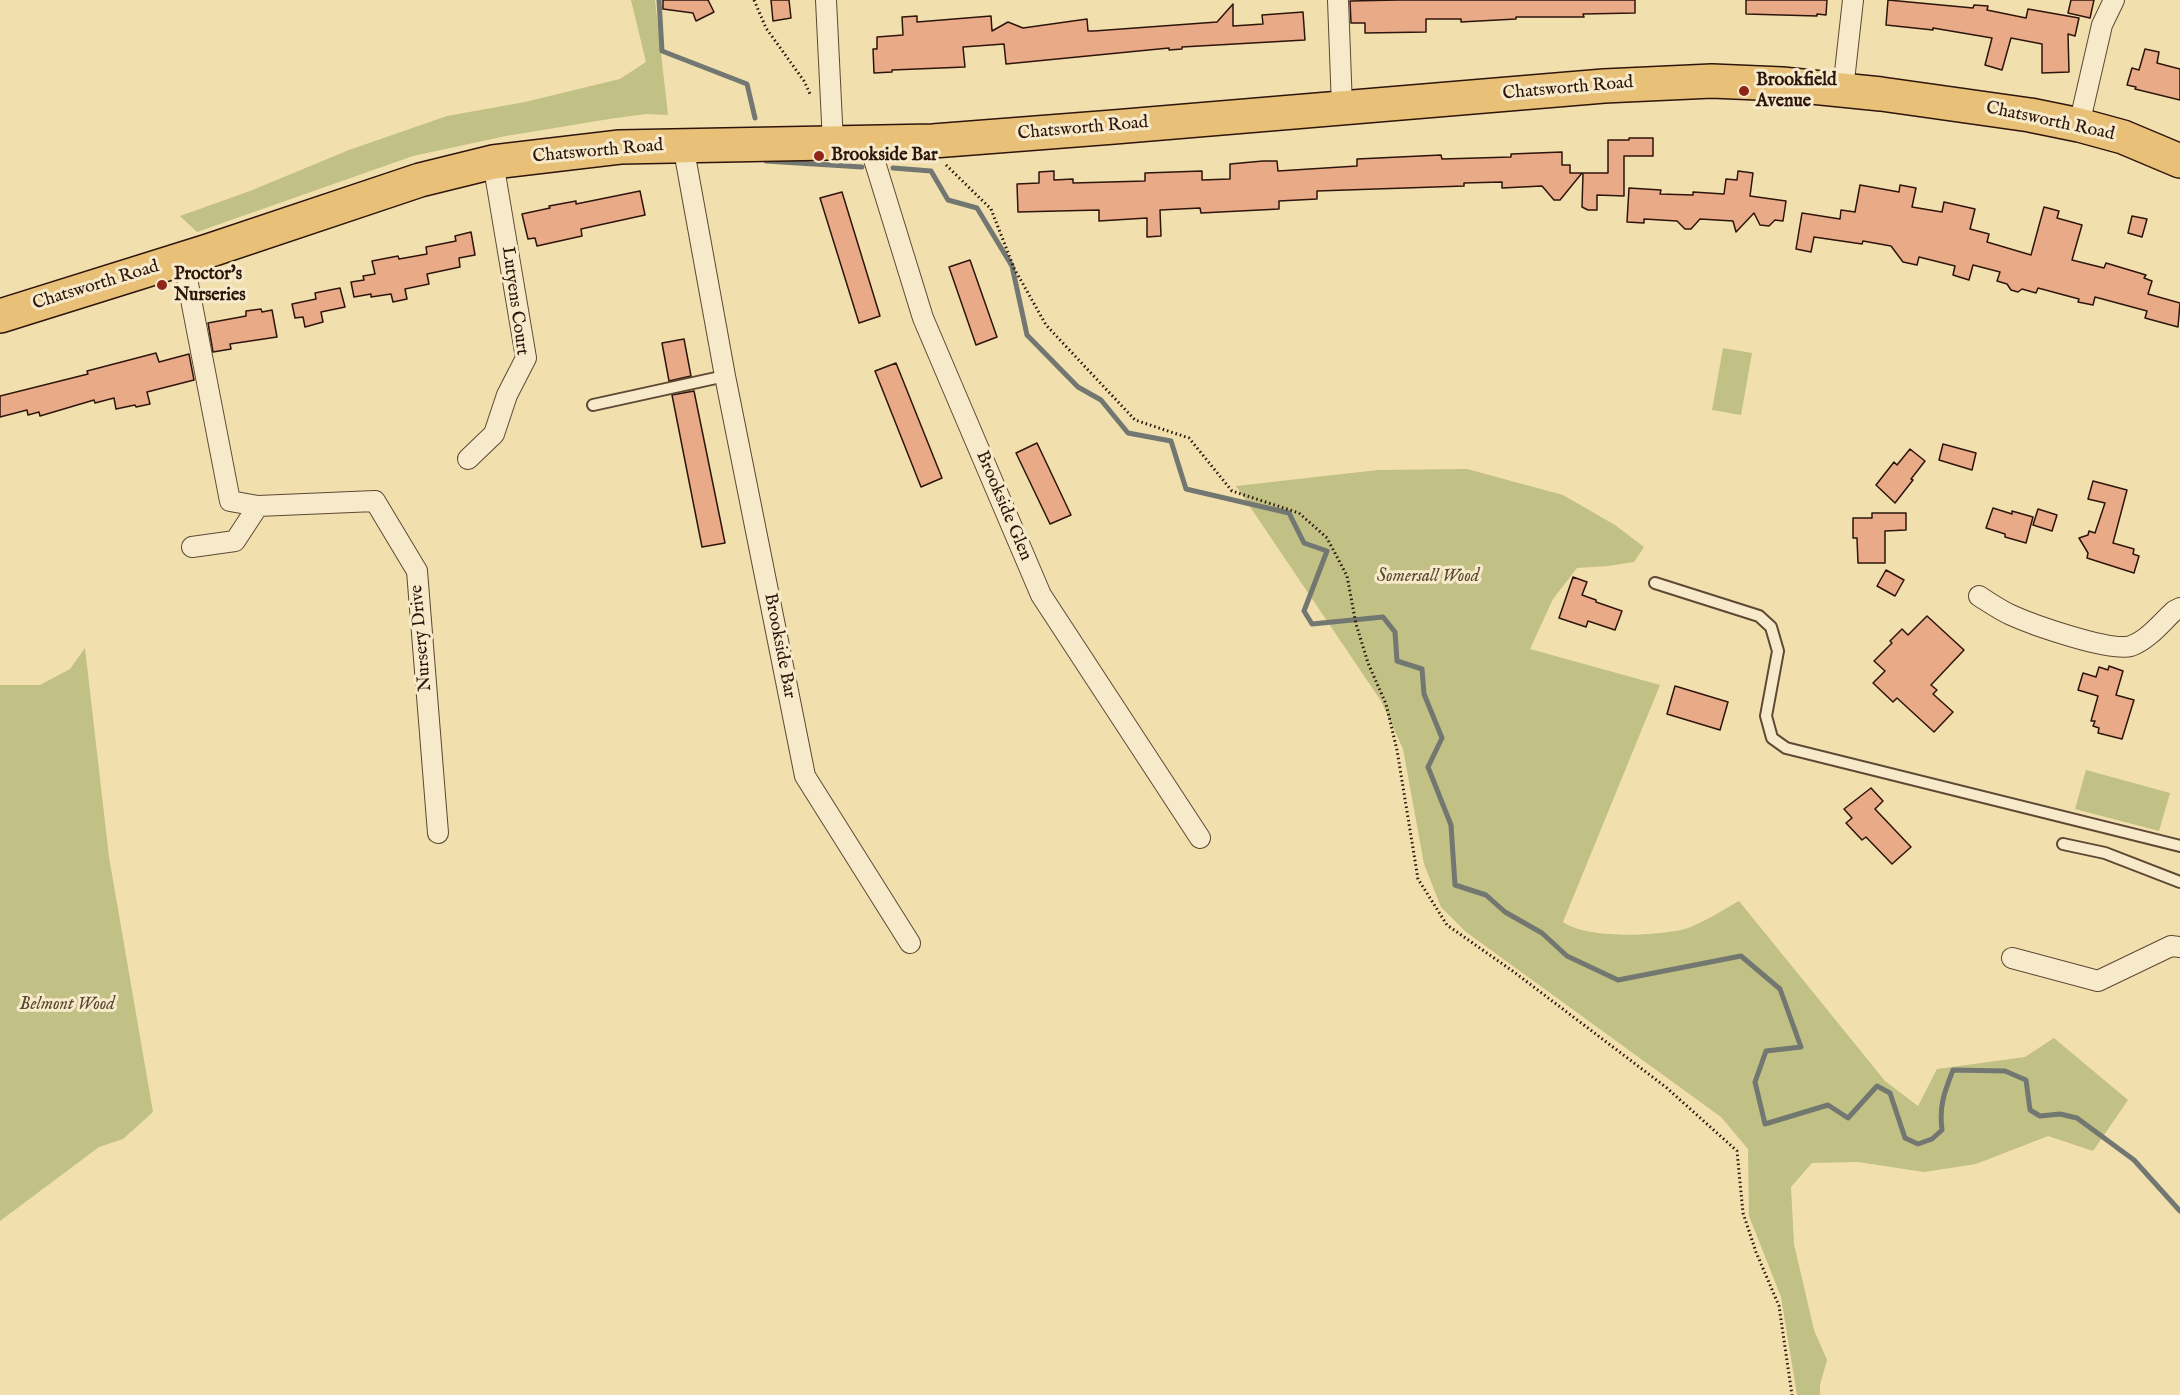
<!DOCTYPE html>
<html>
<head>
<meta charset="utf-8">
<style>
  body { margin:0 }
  canvas { display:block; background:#f1dfae }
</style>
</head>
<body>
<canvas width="2180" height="1395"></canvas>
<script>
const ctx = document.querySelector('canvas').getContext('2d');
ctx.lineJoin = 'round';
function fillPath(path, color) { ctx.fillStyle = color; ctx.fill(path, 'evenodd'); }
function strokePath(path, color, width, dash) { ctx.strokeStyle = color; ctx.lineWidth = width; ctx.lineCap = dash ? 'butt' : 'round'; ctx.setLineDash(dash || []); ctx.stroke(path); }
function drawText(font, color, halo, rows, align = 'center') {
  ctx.font = font + ' "IM FELL English",serif'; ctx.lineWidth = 6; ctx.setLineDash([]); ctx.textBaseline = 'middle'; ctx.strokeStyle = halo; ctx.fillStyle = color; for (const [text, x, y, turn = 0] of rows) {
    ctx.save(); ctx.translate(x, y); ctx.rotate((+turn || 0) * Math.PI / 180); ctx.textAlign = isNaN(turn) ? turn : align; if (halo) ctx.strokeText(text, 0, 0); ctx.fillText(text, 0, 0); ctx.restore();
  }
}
const green = new Path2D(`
  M631 0H655L668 115 646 114 609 119 506 136 413 156 197 232 180 216 250 191 349 150 447 116 525 102 620 79 646 62Z
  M1723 348 1752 353 1741 415 1712 410Z
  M1467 469 1563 495 1615 525 1644 547 1634 562 1608 566 1577 568 1553 599 1530 649 1660 685 1563 922C1587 939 1652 936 1681 930 1697 927 1724 909 1739 901L1885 1081 1918 1106 1937 1069 2025 1057 2054 1038 2128 1100 2093 1151 2048 1136 1976 1164 1924 1172 1858 1162 1812 1163 1791 1187 1794 1244 1814 1330 1827 1360 1820 1385V1395H1797L1781 1297 1749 1216 1748 1149 1721 1117 1466 932 1441 907 1424 864 1403 749 1381 701 1236 486 1378 470Z
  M85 648 109 857 153 1112 123 1139 99 1147 0 1221V685H40L70 669Z
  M2086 770 2170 793 2159 831 2075 809Z`);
const stream = new Path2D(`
  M659 0 662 51 747 84 755 118
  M764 154 766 161 862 167
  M893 168 931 171 948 200 977 208 1012 266 1027 335 1078 387 1101 400 1128 433 1171 441 1186 489 1289 513 1304 543 1327 551 1304 611 1312 624 1383 617 1395 632 1397 661 1422 669 1424 694 1442 738 1428 767 1451 825 1455 885 1486 895 1505 912 1542 933 1567 956 1618 980 1741 956 1780 989 1801 1047 1766 1051 1755 1082 1765 1124 1828 1105 1848 1118 1877 1086 1890 1093 1905 1138 1918 1144 1932 1139 1942 1130C1939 1106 1944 1093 1953 1070L2005 1071 2026 1080 2030 1110 2040 1116 2060 1114 2077 1118 2134 1160 2180 1211`);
const building = new Path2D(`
  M663 0H708L714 12 696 21 693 13 663 9Z
  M771 0H789L791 18 773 21Z
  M1398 0H1635V13L1583 14 1584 17H1516V19L1461 22V19H1426V32L1365 33V23H1351L1350 1Z
  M1746 0H1827L1826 15 1817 14V16L1746 14Z
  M1888 0 1973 8 1974 5 1988 6 1987 10 2026 18 2028 9 2079 18 2075 36 2068 34 2069 72 2042 73V44L2011 38 2002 70 1985 65 1992 38 1933 28V30L1886 25Z
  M2071 0H2094L2090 18 2068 13Z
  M1233 4V26L1263 24 1262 15 1303 12 1305 40 1182 47V49L1169 50V48L1006 64 1004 44 963 47 965 67 892 70V72L874 73 873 49H877V37L903 35 902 17 917 16V22L991 16 992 31 1008 22 1023 28 1087 19 1088 31H1094L1217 22Z
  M2145 49 2159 52 2157 63 2180 69V100L2135 89 2136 87 2127 85 2132 68 2139 70Z
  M1629 138H1653V156H1624V196L1597 195V210H1588L1582 207 1583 173H1608V140H1629Z
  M1562 152V165H1570V173H1582L1560 200H1554L1542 186 1502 188V182L1464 183V186L1317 191V199L1279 201V209L1201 213 1200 208 1160 210 1161 236 1147 237V218L1099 221V210L1018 212 1017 184 1039 183V172L1054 171V180L1073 179V183L1145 181V173L1202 171V180L1230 179V164L1263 161H1277L1278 171 1357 166V159L1441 155 1442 159 1511 157V154Z
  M1738 171 1753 173 1750 196 1786 201 1783 221 1775 220 1769 226 1760 225 1754 213 1736 232 1733 221 1700 219 1691 229H1685L1677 221 1644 219V223L1627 222 1629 188 1661 190 1660 194 1693 195V192L1724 194 1726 179 1737 180Z
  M1860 185 1899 192 1900 185 1916 188 1912 207 1942 212 1944 202 1975 209 1970 229 1989 234 1987 242 2031 255 2044 207 2059 211 2057 218 2082 225 2072 260 2104 268 2106 263 2146 275 2144 278 2152 281 2148 294 2180 303 2178 327 2145 318 2147 311 2095 297 2093 305 2078 302 2079 299 2038 288 2036 293 2022 289 2018 292 2011 290 2007 284 1997 281 2000 272 1973 265 1969 280 1953 275 1955 266 1919 257 1917 265 1903 262 1891 246 1863 241 1862 244 1814 237 1811 252 1796 249 1802 213 1840 219 1841 210 1855 212Z
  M640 191 645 215 581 229 582 236 537 246 535 238 528 239 522 214 550 208 549 206 576 201V204Z
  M842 192 880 316 859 323 820 198Z
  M2132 216 2147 219 2142 237 2128 233Z
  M471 232 475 255 459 258 460 267 427 274 429 284 405 289 407 299 393 302 391 294 371 297V294L354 297 351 282 364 280 363 276 375 274 372 261 398 256 399 259 427 254 426 247 456 241 455 236Z
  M970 260 997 337 976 345 949 267Z
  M340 288 345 307 321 312 323 322 305 327 303 317 295 318 292 304 316 299 315 293Z
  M261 309 262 312 272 310 277 337 230 344 231 349 213 352 208 323 246 316V311Z
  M684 339 691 376 669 381 662 343Z
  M156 353 159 362 189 354 194 380 147 392 150 404 136 407 135 405 116 409 114 398 95 403 94 400 40 416 39 412 28 415 27 410 0 417V396L88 374 87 371Z
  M896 363 942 478 921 487 875 371Z
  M694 391 725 543 702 547 672 395Z
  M1037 443 1071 515 1050 524 1016 453Z
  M1943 444 1976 453 1972 470 1939 460Z
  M1910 449 1925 461 1911 479 1913 480 1895 503 1876 485 1894 462 1897 465Z
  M2093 481 2127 490 2113 543 2134 549 2133 554 2139 556 2134 573 2087 558 2088 553 2079 538 2088 535 2089 531 2095 533 2105 503 2088 499Z
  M1993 508 2012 514V511L2033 517 2026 543 2005 537V534L1986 528Z
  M2038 509 2057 515 2052 531 2033 525Z
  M1872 513H1906V530L1885 531V563H1858L1857 538H1853V518H1872Z
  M1886 570 1904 580 1895 596 1877 586Z
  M1573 577 1587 582 1582 595 1596 600V602L1622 611 1615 630 1588 621 1586 627 1559 618Z
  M1927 616 1964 650 1931 685 1937 690 1933 694 1953 712 1934 732 1897 698 1893 702 1873 683 1885 671 1874 661 1892 643 1890 641 1902 629 1908 635Z
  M2109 666 2123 671 2116 695 2134 700 2122 739 2098 733 2099 728 2093 726 2095 721H2091L2098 696 2078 690 2083 673 2096 677 2099 667 2108 670Z
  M1675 686 1728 702 1720 730 1667 714Z
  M1871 788 1883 801 1875 809 1911 847 1892 864 1866 837 1862 840 1846 823 1852 818 1844 809Z`);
const path = new Path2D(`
  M754 0 766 28 804 81 811 96
  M946 165 991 209 1014 268 1046 325 1135 420 1189 438 1232 491 1299 513 1327 538 1347 576 1356 624 1368 663 1386 704 1397 750 1418 879 1447 925 1514 972 1667 1088 1737 1151 1743 1213 1756 1252 1779 1306 1792 1395`);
const service = new Path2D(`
  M593 405 725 376
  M1655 583 1759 616 1771 627 1778 651 1766 716 1772 738 1786 748 2180 846
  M2063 844 2105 853 2180 882`);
const minor = new Path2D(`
  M826 0 833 143
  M1338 0 1342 107
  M1843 90 1853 0
  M2079 125 2102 25 2114 0
  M869 143 923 318 1041 595 1200 838
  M683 145 725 376 805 776 910 943
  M183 258 230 501 258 506 235 541 192 547
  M468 459 494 434 507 395 526 358 493 162
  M258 506 375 501 417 571 438 833
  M1979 596C1990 603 2000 610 2011 615 2033 625 2110 652 2131 646 2148 640 2162 622 2174 611L2180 608
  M2012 958 2098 981 2171 946 2180 947`);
const trunk = new Path2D(`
  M0 316 208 251 420 180 493 162 620 147 933 141 1114 127 1604 86 1712 81 1782 84 1881 94 2030 115 2079 125 2123 137 2180 161`);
const markers = [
  [1744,91,6,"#8f2418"],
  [819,156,6,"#8f2418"],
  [162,285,6,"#8f2418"]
];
const poiNames = [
  ["Brookfield",1756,81],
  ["Avenue",1756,102],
  ["Brookside Bar",831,156],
  ["Proctor's",174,275],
  ["Nurseries",174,296]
];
const streetNames = [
  ["Chatsworth Road",1568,89,-5],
  ["Chatsworth Road",2050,122,12],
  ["Chatsworth Road",1083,129,-5],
  ["Chatsworth Road",598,152,-5],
  ["Chatsworth Road",96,286,-17],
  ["Lutyens Court",514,301,82],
  ["Brookside Glen",1003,506,67],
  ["Nursery Drive",422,638,-95],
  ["Brookside Bar",779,646,79]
];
const parkNames = [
  ["Somersall Wood",1428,577],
  ["Belmont Wood",67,1005]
];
fillPath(green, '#c1c085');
strokePath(stream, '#727871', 5);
fillPath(building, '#e9aa88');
strokePath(building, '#2e150c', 1.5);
strokePath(service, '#5f4834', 14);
strokePath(minor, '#5f4834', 22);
strokePath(trunk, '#2e150c', 36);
strokePath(path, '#2e150c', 3, [1.5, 3]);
strokePath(service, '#f6eaca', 10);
strokePath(minor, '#f6eaca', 20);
strokePath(trunk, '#e8c077', 33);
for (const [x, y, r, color] of markers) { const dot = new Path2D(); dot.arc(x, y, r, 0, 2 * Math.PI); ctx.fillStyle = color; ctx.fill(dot); strokePath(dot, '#f6eaca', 2); }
drawText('bold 18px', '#2e150c', '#f6eaca', poiNames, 'left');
drawText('18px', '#2e150c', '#f6eaca', streetNames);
drawText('italic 18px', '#5a4830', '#f6eaca', parkNames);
</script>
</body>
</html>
